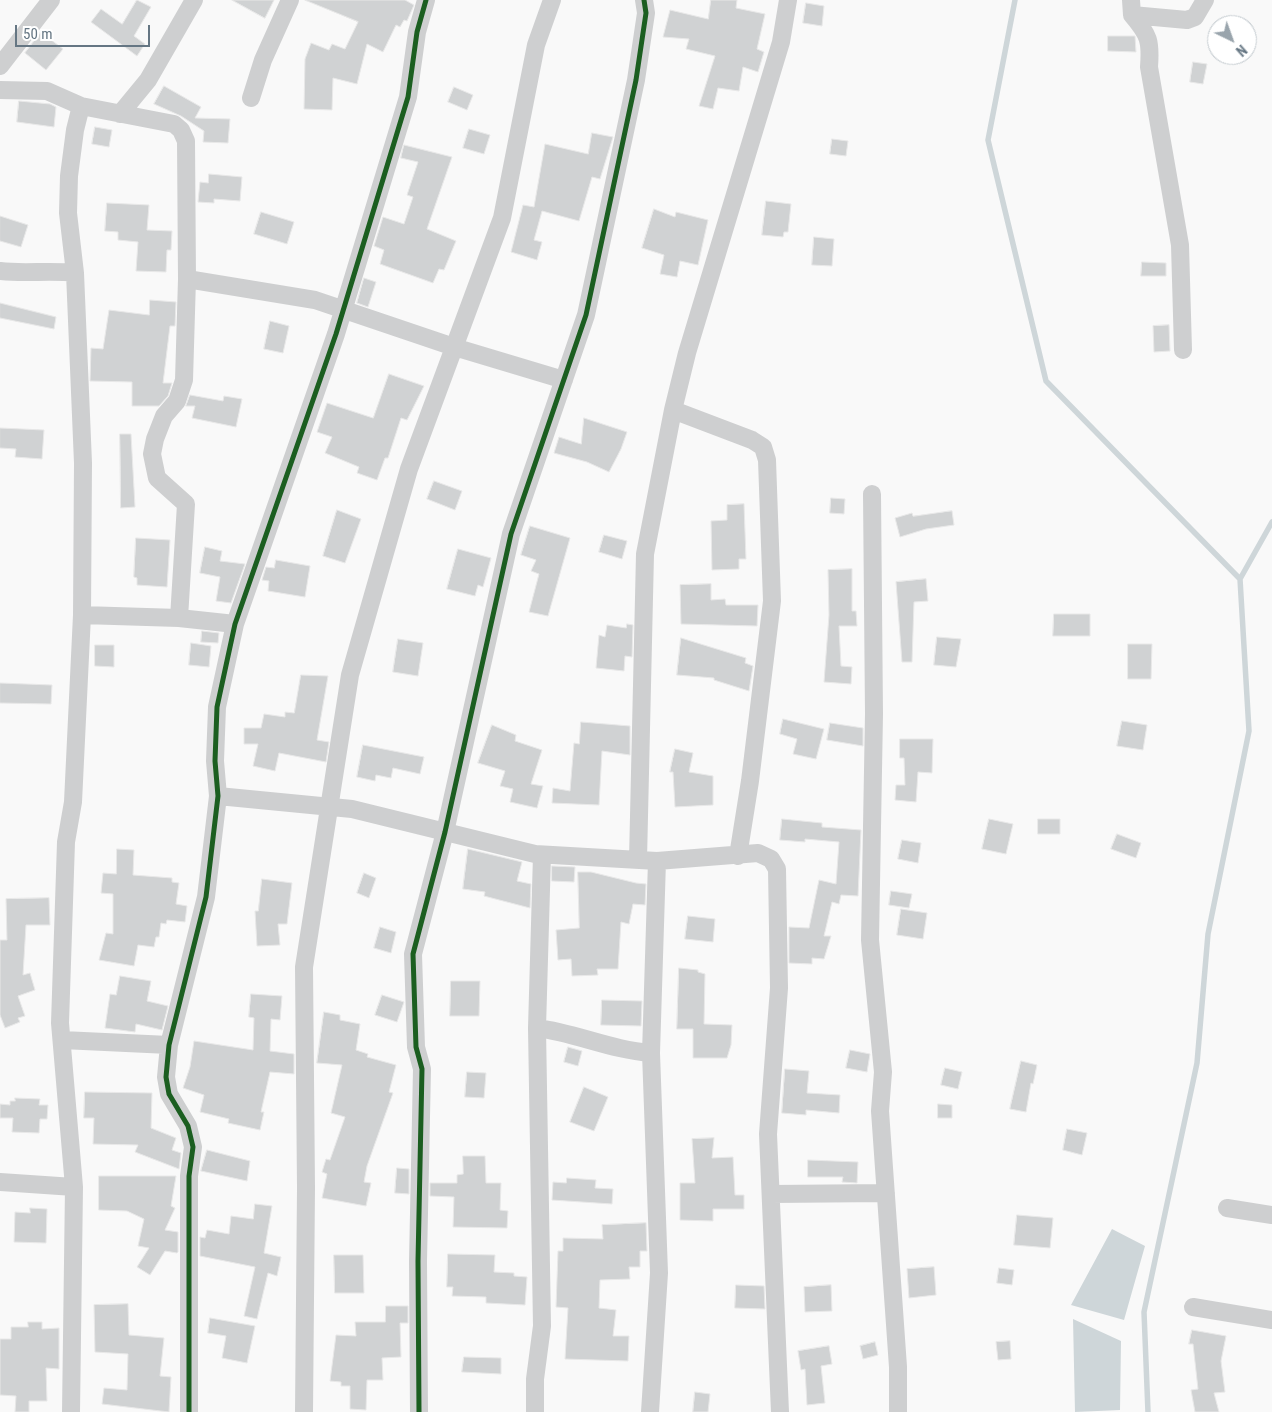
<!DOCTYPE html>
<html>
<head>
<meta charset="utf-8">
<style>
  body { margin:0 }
  #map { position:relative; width:1272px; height:1412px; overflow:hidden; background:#f9f9f9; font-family:"Roboto Condensed",sans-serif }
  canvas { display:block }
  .north { position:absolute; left:1207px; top:15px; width:50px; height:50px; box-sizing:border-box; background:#fff; border:1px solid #c1c8cd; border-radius:50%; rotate:138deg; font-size:14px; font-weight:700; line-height:20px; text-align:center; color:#657683 }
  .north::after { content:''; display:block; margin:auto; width:18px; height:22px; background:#99a4ac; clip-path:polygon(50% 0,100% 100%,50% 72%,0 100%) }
  .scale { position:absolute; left:15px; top:25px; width:135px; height:22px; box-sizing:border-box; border:2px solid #657683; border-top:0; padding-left:6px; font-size:15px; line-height:18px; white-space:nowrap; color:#657683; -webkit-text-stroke:4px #fff; paint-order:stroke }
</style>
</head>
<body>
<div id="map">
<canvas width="1272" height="1412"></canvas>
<div class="north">N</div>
<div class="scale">50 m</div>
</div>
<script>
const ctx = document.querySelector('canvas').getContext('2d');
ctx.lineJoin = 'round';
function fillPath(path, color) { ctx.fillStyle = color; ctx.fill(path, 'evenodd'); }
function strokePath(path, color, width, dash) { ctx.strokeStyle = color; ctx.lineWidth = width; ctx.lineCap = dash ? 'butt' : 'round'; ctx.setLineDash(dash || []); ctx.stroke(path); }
const water = new Path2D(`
  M1112 1229 1145 1246 1124 1320 1071 1305Z
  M1073 1319 1121 1341 1120 1410 1075 1412Z`);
const stream = new Path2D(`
  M1015 0 988 140 1046 381 1240 579 1249 731 1208 934 1197 1063 1144 1312 1148 1412
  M1240 579 1272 522`);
const building = new Path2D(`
  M137 0 151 7 134 36 145 44 137 56 91 22 101 9 122 24Z
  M232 0H274L265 18Z
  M305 0H405L414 5 407 21 404 20 400 27 396 25 383 52 367 44 357 84 333 78 332 110 304 109 305 59 311 43 329 50 332 44 345 49 358 22Z
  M711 0H737L736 8 765 14 757 49 764 52 758 72 743 67 739 91 718 88 713 109 699 106 715 56 686 49 689 39 663 37 670 10 708 19Z
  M806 3 824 6 822 26 803 23Z
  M41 32 63 49 46 70 25 53Z
  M1108 36H1135L1136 52 1108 51Z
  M1193 62 1207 64 1203 84 1190 82Z
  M164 86 201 107 195 118 230 119 228 143 203 142 204 131 181 116 154 104Z
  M454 87 473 95 467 110 448 102Z
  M19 101 50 104 56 107 54 127 17 122Z
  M95 127 112 130 109 147 92 144Z
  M469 129 490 135 484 154 463 148Z
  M592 133 613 137 600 179 592 177 579 221 542 211 534 240 542 242 537 260 511 252 523 205 534 207 545 144 588 154Z
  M832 139 848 141 846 156 830 154Z
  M404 145 452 157 427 229 456 241 444 270 439 269 433 283 380 264 384 250 374 246 383 217 404 224 413 197 407 195 418 162 401 158Z
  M209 174 242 177 240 201 214 199V203L198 202 200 182 208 183Z
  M766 201 791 204 788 232H784L783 237 762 235Z
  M107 203 149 205 147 230 172 231 171 250H167L166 272 136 271 138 242 118 240V232L105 231Z
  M654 209 675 217 676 212 708 220 698 265 680 261 677 277 660 274 664 255 642 248Z
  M261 212 294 222 287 244 254 234Z
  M0 216 28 225 21 247 0 241Z
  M814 237 834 239 832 266 812 265Z
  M1142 262 1166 263V276H1141Z
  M364 278 376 282 368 307 357 303Z
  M150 300 176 302 175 326H170L163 383H172L168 396 159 406H132V382L90 381 91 348 103 349 109 310 149 315Z
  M0 303 56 317 54 329 0 318Z
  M270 321 289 326 283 353 264 349Z
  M1169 325 1170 351 1154 352 1153 326Z
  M389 374 424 386 407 420 401 418 388 458H385L377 480 357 473 359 467 325 453 332 437 317 432 327 403 373 418Z
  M190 395 223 401 224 396 242 399 236 427 192 418 195 406H186Z
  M584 418 627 432 621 449 609 472 587 462 554 453 559 437 581 444Z
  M0 428 44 430 42 459 15 457 16 449 0 448Z
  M120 434H131L135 507 121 508Z
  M434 481 462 491 455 510 427 499Z
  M831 498 845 499 844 514 830 513Z
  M744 504 746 559H739V569L712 570 711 521 727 520V505Z
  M337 510 361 519 345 563 323 556Z
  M952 511 954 525 926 529 900 537 895 518 912 513 913 516Z
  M530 526 570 538 548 616 529 612 539 574 531 571 536 560 521 555Z
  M604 535 627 541 622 559 599 552Z
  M136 538 170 540 167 587 137 585V578L134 577Z
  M205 547 222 551 220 561 245 564 231 603 216 601 220 577 200 573Z
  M458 549 491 558 483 587 478 585 475 596 447 589Z
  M276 560 310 566 305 597 268 591 269 581 262 580 266 567 274 568Z
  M852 569V611H856L857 626H839L841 666 852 667 851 684 824 682 829 615 828 570Z
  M926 579 928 601 914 602 912 662H902L896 582Z
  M711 584V600L725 599 726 605H758L757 626 681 624 680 585Z
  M1054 614H1090V636H1053Z
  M627 624 633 625 632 657 625 656 624 671 596 668 599 635 605 637 607 625 626 628Z
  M202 631 219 633 218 643 201 642Z
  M937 637 961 639 956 667 934 665Z
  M681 638 746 658 745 663 753 666 749 691 714 680V678L677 675Z
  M398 639 423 643 418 676 393 672Z
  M191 643 211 646 209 667 189 665Z
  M1128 644H1152L1151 679H1128Z
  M95 645H114V667L95 666Z
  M301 675 328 676 317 740 329 742 326 762 279 753 275 771 253 766 258 744H244V728H261L264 714 285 717V712L294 713Z
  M0 683 52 685 51 704 0 703Z
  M783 719 824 729 816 759 793 754 797 739 780 734Z
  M1122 721 1147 725 1143 750 1117 746Z
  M581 722 630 726V755L602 751 599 805 552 803 553 788 570 791 574 743 579 744Z
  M830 723 863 728V746L827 740Z
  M492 725 516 735 515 741 542 750 531 784 543 786 537 808 510 802 513 789 500 786 505 771 478 763Z
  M900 739H933L932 773 918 772 916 802 895 800 896 785H905L904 758H900Z
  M363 745 424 757 420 774 393 768 391 778 376 775 375 781 357 777Z
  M675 749 693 753 689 772 713 776V805L675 807 673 772H670Z
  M782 819 822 823V827L861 830 858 896 841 895 839 904 832 902 824 936H831L824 959 812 958V964L789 963V927L809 928 819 880 836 884 839 842 805 839V842L780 840Z
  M989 819 1013 824 1006 854 982 849Z
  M1038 819H1060V834H1038Z
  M1117 834 1141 843 1136 858 1111 849Z
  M902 840 921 843 918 863 898 859Z
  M117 849 134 850 133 875 172 878V882L179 883 176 904 187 906 185 922 167 920 166 924 161 923 159 937H156L154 947 138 945 134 966 99 960 106 933 113 934V894L101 893 103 873 116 874Z
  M468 849 522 862 517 881 531 884 530 908 484 896 485 892 463 889Z
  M552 866 575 867 574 882 552 881Z
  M578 872H591L636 883 646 884 645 905 633 904 629 924 621 922 618 969H597L598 975 572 976 571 959 558 960 556 930 579 928Z
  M364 873 376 878 369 898 357 893Z
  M262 879 292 883 287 924H278L280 945 257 946 255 911H258Z
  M891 891 912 894 909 908 889 905Z
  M49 898 50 925H26L23 975 30 973 35 990 18 996 25 1016 18 1018 20 1022 5 1028 0 1015V940H7L6 899Z
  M901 909 927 913 923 939 897 935Z
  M688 916 715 919 713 942 685 939Z
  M380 927 396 932 391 953 374 948Z
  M679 968 698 970V972L705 974 704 1024 732 1025 731 1045 727 1058H693V1029H677Z
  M120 976 151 981 147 1001 168 1006 162 1030 136 1024 135 1032 105 1028 110 994 116 995Z
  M451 981H480L479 1016H450Z
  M251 994 282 996 280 1020 271 1019 270 1051 294 1054V1074L270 1072 261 1112H264L260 1130 228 1123 229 1119 200 1112 204 1095 183 1088 190 1067 194 1041 253 1050 254 1018 249 1017Z
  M382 995 404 1002 397 1022 375 1015Z
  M602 1000 642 1001 641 1026 601 1025Z
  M324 1012 340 1015V1020L360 1024 356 1050 368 1054 367 1057 396 1065 389 1092 393 1093 367 1166 364 1182 371 1183 366 1206 322 1198 327 1174 322 1172 326 1159 330 1160 345 1117 331 1113 342 1065 317 1063Z
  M568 1047 582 1051 578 1066 564 1062Z
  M850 1050 870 1054 867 1072 846 1068Z
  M1021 1061 1037 1065 1033 1084 1031 1083 1026 1112 1010 1109Z
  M945 1068 962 1072 958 1089 941 1085Z
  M785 1069 809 1071 807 1093 840 1095 839 1113 806 1110V1115L782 1113Z
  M467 1072 486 1073 484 1098 465 1097Z
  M584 1087 608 1097 594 1131 570 1122Z
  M85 1092 152 1093 151 1128 176 1138 172 1150 181 1153 179 1169 135 1152 138 1145 93 1144 94 1118H84Z
  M15 1098 40 1099 39 1105H48L47 1119H40L39 1133 12 1132 13 1118H0V1104L10 1105V1101H15Z
  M938 1104 952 1105V1118H938Z
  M1067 1129 1087 1133 1082 1155 1063 1150Z
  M714 1138 712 1158 733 1157 735 1195H744V1209H713V1221L680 1220V1183H695L692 1139Z
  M207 1150 250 1161 247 1181 201 1171Z
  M463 1156H485L486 1183H501L500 1210 508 1211 507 1228 453 1227 454 1197 430 1196V1183H457V1175L463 1174Z
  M808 1160 858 1162 857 1183 842 1182 843 1177H808Z
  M397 1168 409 1169V1194L395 1193Z
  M99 1176H176L171 1206 175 1208 165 1230 178 1232V1252L177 1253 165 1251 150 1275 137 1267 149 1248 138 1246 144 1219 127 1211 99 1210Z
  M567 1178 596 1180 595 1188 613 1189 612 1204 552 1200 553 1182 566 1183Z
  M255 1204 272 1206 264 1253 281 1257 277 1276 268 1273 257 1319 244 1316 255 1267 200 1256V1237L205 1238 207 1230 229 1234 231 1216 253 1219Z
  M30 1208 47 1209 46 1243 14 1242 15 1212 30 1213Z
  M1017 1215 1053 1218 1050 1248 1014 1245Z
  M646 1223 647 1251H640V1267H629L630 1279 600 1280 599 1308 616 1310 613 1336H629L628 1361 565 1359 568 1308 556 1307 558 1251H563V1238L603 1239 602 1225Z
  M448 1254 495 1255 494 1272 514 1273V1276L527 1277 525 1305 486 1303V1297L452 1296 453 1287H447Z
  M334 1255H363L364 1293H335Z
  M934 1267 936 1295 909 1298 907 1269Z
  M999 1268 1014 1270 1012 1285 997 1283Z
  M736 1285 764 1286 765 1309 735 1308Z
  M831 1285 832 1311 805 1312 804 1287Z
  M128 1304 129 1335 164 1338 160 1376 171 1377 169 1412 102 1404 104 1388 127 1390 128 1354 95 1352 94 1305Z
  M386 1306H408V1323H400L401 1357 382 1358 383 1380H367L366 1410 350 1409V1386H341V1382L330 1381 336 1335 356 1336 355 1322H385Z
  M210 1318 255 1326 247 1363 222 1358 226 1336 208 1333Z
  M28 1322H42V1329L59 1328V1369L46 1368 47 1401H29V1412H15L16 1396 0 1395V1339H11V1327H28Z
  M1192 1330 1226 1336 1221 1361 1225 1392 1214 1393 1219 1412H1195L1191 1390 1198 1389 1193 1344H1189Z
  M1010 1341 1011 1359 998 1360 996 1342Z
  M875 1342 878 1355 863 1359 860 1346Z
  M829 1346 832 1364 821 1366 825 1403 807 1405 805 1369 801 1370 798 1351Z
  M464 1357 501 1358V1374L462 1372Z
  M695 1392 710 1394 708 1412H693Z`);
const minor = new Path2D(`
  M1131 0 1132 15 1187 20 1195 17 1205 0
  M1132 15C1149 35 1151 41 1149 67L1180 245 1183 350
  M0 66 51 0
  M0 90 47 91 81 106 174 124 181 130 186 141 187 279 184 380 177 401 164 416 155 439 152 454 157 478 186 504 179 618
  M251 98 263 60 290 0
  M120 114 148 80 194 0
  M0 271C25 274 50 270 75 273
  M187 279 315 300 454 347 564 380
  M673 410 752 440 763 447 767 460 772 601 750 781 738 856
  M872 494 874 714 870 940 883 1072 880 1111 898 1367V1412
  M82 615 179 618 235 624
  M218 796 352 809 535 854 657 861 758 853 771 859 777 869 779 988 768 1134 780 1412
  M638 860 645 554 673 410 687 353 781 42 788 0
  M537 1028C576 1033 611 1050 651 1053
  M62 1040 169 1045
  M0 1182 74 1187
  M771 1194 886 1193
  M1227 1208 1272 1215
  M1193 1307 1272 1320
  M71 1412 74 1187 60 1023 66 842 73 802 82 615 83 463 75 273 68 213 69 176 75 130 81 106
  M189 1412V1176L193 1147 188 1126 169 1094 166 1077 169 1045 206 897 218 796 215 761 217 707 235 624 336 334 408 97 417 32 426 0
  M304 1412 306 1188 304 967 350 675 409 469 502 218 536 45 552 0
  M419 1412 418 1261 422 1069 416 1047 413 954 445 832 511 534 586 315 636 80 646 13 644 0
  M535 1412V1379L542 1326 537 1028 542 855
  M650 1412 659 1273 651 1053 657 861`);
const cycleway = new Path2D(`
  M189 1412V1176L193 1147 188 1126 169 1094 166 1077 169 1045 206 897 218 796 215 761 217 707 235 624 336 334 408 97 417 32 426 0
  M419 1412 418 1261 422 1069 416 1047 413 954 445 832 511 534 586 315 636 80 646 13 644 0`);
fillPath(water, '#ced6d9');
strokePath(stream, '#ced6d9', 5.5);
fillPath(building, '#d0d2d3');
strokePath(building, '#e8e8e8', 1);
strokePath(minor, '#cecfd0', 18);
strokePath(cycleway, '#1b5e20', 5);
</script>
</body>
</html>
